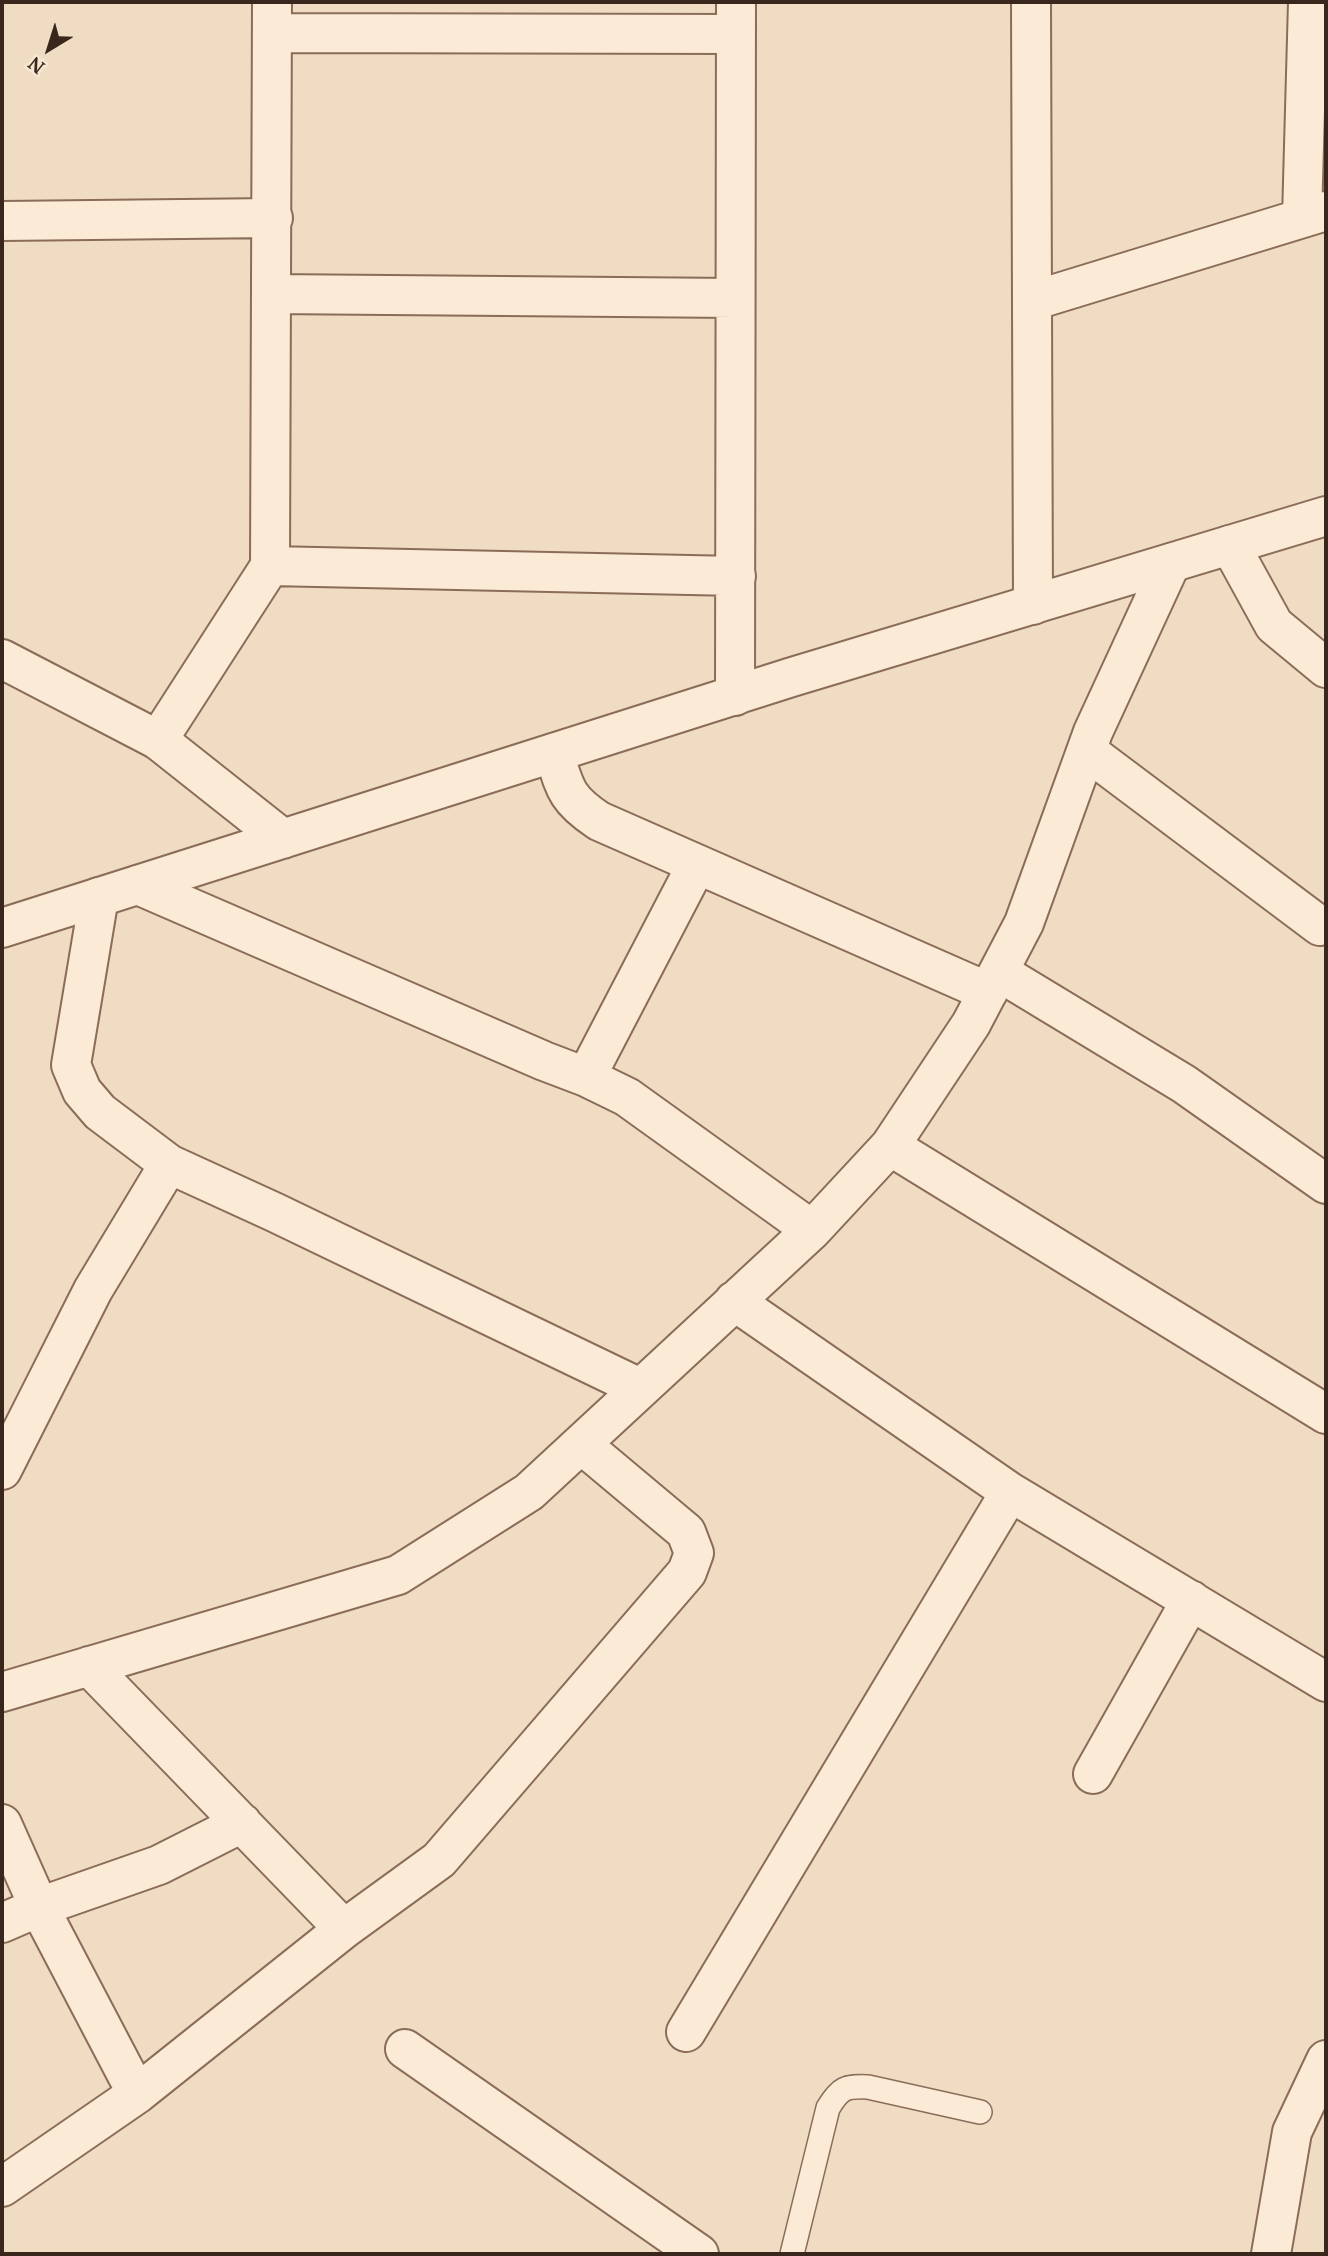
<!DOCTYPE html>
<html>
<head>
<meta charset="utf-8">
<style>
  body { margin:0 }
  #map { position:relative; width:1328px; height:2256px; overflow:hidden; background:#efdcc2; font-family:"PT Serif",serif }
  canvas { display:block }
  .frame { position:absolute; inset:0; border:4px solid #39271d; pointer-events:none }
  .north { position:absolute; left:14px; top:14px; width:70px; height:70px; -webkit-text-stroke:5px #f6e7d2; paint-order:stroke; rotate:218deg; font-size:19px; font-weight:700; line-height:28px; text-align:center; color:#39271d }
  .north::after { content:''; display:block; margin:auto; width:24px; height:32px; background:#39271d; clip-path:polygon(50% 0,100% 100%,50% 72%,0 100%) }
</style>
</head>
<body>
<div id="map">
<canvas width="1328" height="2256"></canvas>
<div class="frame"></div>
<div class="north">N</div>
</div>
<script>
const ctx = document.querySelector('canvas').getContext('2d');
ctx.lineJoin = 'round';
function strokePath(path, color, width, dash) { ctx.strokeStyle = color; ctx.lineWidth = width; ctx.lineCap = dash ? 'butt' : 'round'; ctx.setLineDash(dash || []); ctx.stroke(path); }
const service = new Path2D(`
  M792 2254 828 2108C840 2088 845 2086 868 2087L980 2112`);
const minor = new Path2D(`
  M1031 2 1033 605
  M272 33 736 34
  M1302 218 1308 2
  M2 221 273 218
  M272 294 735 298
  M1032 301 1326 211
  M1230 545 1274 625 1326 668
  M270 566 736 576
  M735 696 736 2
  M158 740 270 566 272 2
  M1087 751 1320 926
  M554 753C565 789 566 799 599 821L988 992
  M138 885 544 1061 586 1077 627 1097 812 1230
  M99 897 71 1065 82 1091 100 1112 169 1164
  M999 972 1184 1084 1326 1184
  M586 1077 697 864
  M890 1146 1326 1414
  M734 1301 1010 1492 1326 1682
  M2 1470 93 1290 169 1164 274 1212 640 1388
  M89 1666 344 1929
  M2 1692 398 1575 529 1492 812 1230 890 1146 971 1024 1024 923 1093 732 1171 563
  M1093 1774 1191 1600
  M2 1824 39 1907 137 2094
  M2 1923 39 1907 159 1865 242 1823
  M686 2032 1010 1492
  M405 2049 699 2254
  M2 2187 137 2094 344 1929 439 1860 687 1572 694 1553 686 1532 581 1444
  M1271 2254 1292 2132 1326 2060`);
const tertiary = new Path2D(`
  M2 659 158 740 283 839
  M2 928 792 677 1326 516`);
strokePath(service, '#8a6c59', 26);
strokePath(minor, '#8a6c59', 42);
strokePath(tertiary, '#8a6c59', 42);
strokePath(service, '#faead6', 23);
strokePath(minor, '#faead6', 38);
strokePath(tertiary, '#faead6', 38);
</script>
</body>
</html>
